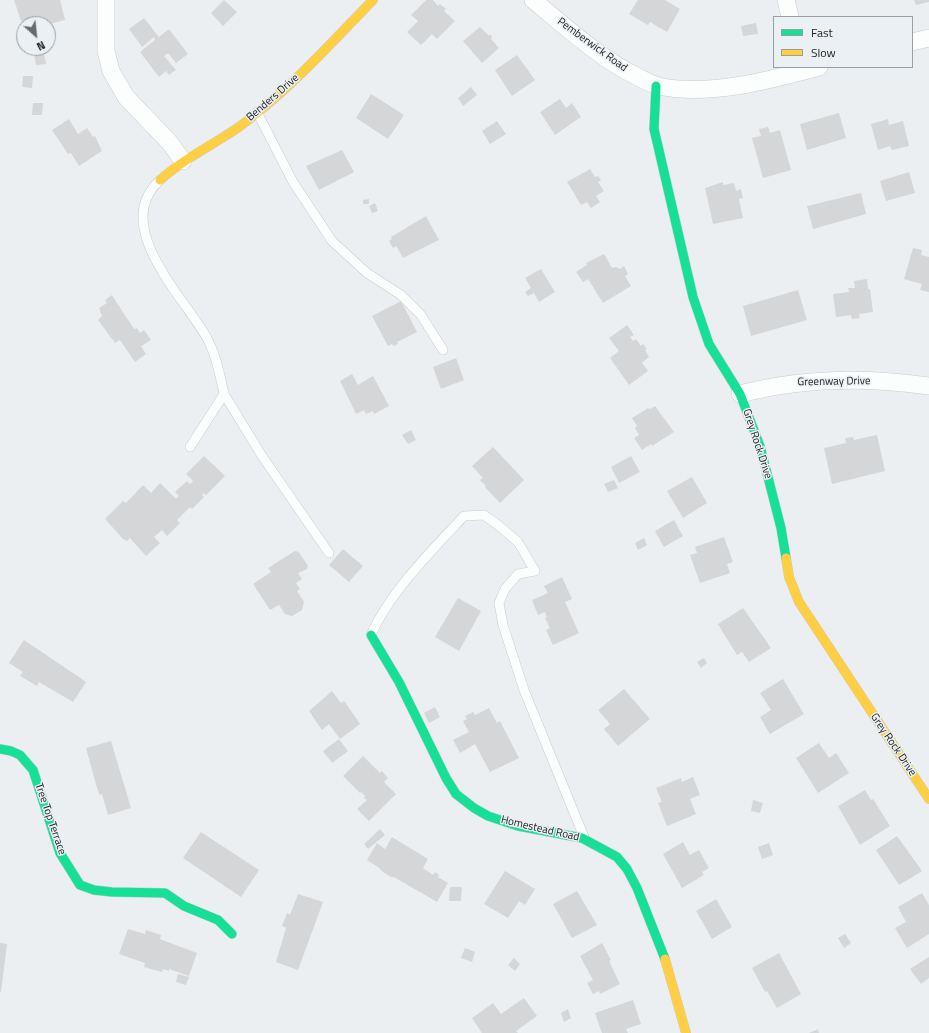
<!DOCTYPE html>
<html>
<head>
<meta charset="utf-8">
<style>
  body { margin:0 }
  #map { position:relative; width:929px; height:1033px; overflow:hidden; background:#eceff1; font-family:"Titillium Web",sans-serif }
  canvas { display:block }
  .legend { position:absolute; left:773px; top:16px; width:140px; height:52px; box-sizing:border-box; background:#eaf0f3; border:1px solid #999ea0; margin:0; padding:5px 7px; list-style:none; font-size:12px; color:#202223 }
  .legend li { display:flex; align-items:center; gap:8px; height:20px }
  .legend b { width:20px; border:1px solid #999ea0 }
  .north { position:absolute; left:16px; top:16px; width:40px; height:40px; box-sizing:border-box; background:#eaf0f3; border:1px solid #999ea0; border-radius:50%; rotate:153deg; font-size:11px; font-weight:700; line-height:16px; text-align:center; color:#202223 }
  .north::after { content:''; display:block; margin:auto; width:14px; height:18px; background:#676a6b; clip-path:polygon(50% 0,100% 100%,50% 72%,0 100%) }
</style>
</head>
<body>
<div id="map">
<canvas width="929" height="1033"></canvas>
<ul class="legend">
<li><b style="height:5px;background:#16e098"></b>Fast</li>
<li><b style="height:5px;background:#ffcf43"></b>Slow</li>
</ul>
<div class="north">N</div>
</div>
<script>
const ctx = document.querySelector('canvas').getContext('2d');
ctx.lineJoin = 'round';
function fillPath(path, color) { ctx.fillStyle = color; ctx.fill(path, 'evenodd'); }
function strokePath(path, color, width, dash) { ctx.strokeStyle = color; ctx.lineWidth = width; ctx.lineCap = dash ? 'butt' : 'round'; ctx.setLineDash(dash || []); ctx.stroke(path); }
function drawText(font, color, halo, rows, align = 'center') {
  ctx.font = font + ' "Titillium Web",sans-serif'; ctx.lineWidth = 3; ctx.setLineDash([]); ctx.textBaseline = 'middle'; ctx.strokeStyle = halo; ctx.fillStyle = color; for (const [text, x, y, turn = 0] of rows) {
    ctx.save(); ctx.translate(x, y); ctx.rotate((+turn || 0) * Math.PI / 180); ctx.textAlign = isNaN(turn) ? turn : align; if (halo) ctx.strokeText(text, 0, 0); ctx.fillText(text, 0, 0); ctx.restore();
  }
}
const building = new Path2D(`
  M14 0H60L65 20 49 24H30L29 19 21 21Z
  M224 0 237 12 223 26 211 13Z
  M426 0H433L438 6 440 4 446 9 444 11 455 21 437 39 432 34 421 45 407 32 418 21 411 15Z
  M638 0H665L680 9 667 32 650 22 648 25 629 14Z
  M914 0H929V2L916 5Z
  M144 18 159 37 169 29 188 54 176 63 168 53 164 56 176 70 169 75 166 71 159 77 140 52 155 40 154 37 142 47 129 29Z
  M756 23 758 34 743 36 741 26Z
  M480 27 489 36 490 34 492 37 491 39 499 48 482 63 463 41Z
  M33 48H43L46 64 36 65Z
  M517 55 535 80 512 96 495 70Z
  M23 76H33L32 88 22 87Z
  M471 87 477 95 463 106 458 98Z
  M371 94 404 115 388 139 356 118Z
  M560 99 566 108 572 103 581 117 555 135 540 112Z
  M33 103H43L42 115H32Z
  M839 113 846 138 807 150 800 124Z
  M69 119 78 134 87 128 93 137 95 136 102 151 79 166 71 153 68 154 52 130Z
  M888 119 889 125 903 121 909 146 892 150 890 146 878 150 871 124Z
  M497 121 506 134 490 144 482 131Z
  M768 127 770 133 780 130 791 170 763 178 752 138 761 136 759 129Z
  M342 150 354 172 319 190 306 166Z
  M590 169 595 177 598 176 601 180 598 182 604 191 596 196 600 202 591 208 587 202 581 205 567 182Z
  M909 172 915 193 886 201 880 181Z
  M723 182V185L734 183 736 191 741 189 743 198 739 199 743 218 713 224 705 188Z
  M861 193 866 214 813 229 807 206Z
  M369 199V204H363V200Z
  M375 203 378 211 372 213 369 206Z
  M426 216 439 240 403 258 396 246 393 248 389 241 392 239 391 237Z
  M913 248 922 250 921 255 929 257V292L920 290 922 284 904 279Z
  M604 254 612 268 616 267 620 269 624 266 628 274 625 276 631 286 603 303 588 279 583 282 576 272 587 265 586 263Z
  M541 269 555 292 539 302 534 293 528 296 525 292 531 288 525 278Z
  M867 279 868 289H870L873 312 859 314 860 318 852 319 851 315 836 317 833 294 849 292 848 288H855L854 281Z
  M798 290 807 320 751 336 743 306Z
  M112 295 134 329 137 328 140 333 144 330 151 340 141 346 146 354 135 362 120 340 115 343 98 320 102 316 99 308 107 303 105 300Z
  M401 301 417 332 397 342 398 344 393 346 392 344 388 346 372 316Z
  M627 325 634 335 630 337 633 341 636 339 641 346 643 344 647 349 645 350 649 357 642 363 648 371 629 385 610 358 619 351 609 338Z
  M456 358 464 380 441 389 433 367Z
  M352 374 358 385 373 376 389 406 374 414 373 411 366 414 364 410 356 414 340 381Z
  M655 406 674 432 652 446 651 444 642 450 634 438 639 435 635 428 637 426 632 418 648 408 650 409Z
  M411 430 416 440 408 444 402 435Z
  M877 435 885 471 832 484 824 448 846 443 845 438 853 437 854 440Z
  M493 447 524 480 500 503 485 487 486 486 480 480 483 478 472 466Z
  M204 456 225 476 206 495 204 493 202 495 204 497 192 509 190 507 177 520 180 523 167 536 162 530 154 537 160 543 146 556 130 538 127 541 123 539 105 519 123 501 126 503 143 485 151 493 160 483 176 499 179 496 175 492 187 481 190 484 193 481 186 474Z
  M631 456 640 472 619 483 611 467Z
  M692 477 707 503 683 518 667 491Z
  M614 480 618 488 608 492 604 484Z
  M674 520 683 536 664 547 655 531Z
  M724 537 733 562 727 564 730 573 700 583 690 555 697 553 695 547Z
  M644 538 647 545 638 550 635 543Z
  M343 549 363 566 349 582 329 565Z
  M295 551 299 552 308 566 307 569 298 573 302 579 296 583 300 589 297 591 304 602 302 610 292 616 285 614 279 605 270 610 253 584 271 572 268 568Z
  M562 577 572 599 565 602 579 633 553 645 546 630 550 628 545 618 547 617 545 612 538 615 532 600 548 593 544 586Z
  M458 598 481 611 459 651 435 637Z
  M743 608 771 648 749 662 742 652 737 655 718 624Z
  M24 640 86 682 73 702 39 682 37 686 20 676 23 672 9 663Z
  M704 658 707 663 701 668 697 662Z
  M783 679 804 714 770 734 760 717 771 710 760 693Z
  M624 689 650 719 618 746 604 729 610 724 598 710Z
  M332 691 341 703 344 701 360 724 340 739 329 724 322 730 309 711Z
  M435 707 440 717 429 723 424 713Z
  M489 708 497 723 500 721 519 758 490 772 475 744 460 753 453 740 469 732 463 721 467 719 465 716 473 712 475 715Z
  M339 739 348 751 332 763 323 751Z
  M111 741 131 808 108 815 102 794 100 795 97 788 86 748Z
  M819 743 829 758 836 753 849 773 818 793 796 758Z
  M363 756 380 773 382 771 388 778 384 782 396 794 369 821 357 809 367 800 364 798 365 796 361 792 360 793 343 776Z
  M693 777 700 795 690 799 696 814 667 826 658 803 662 802 656 788 681 778 682 782Z
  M865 790 871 800 873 799 890 826 860 845 838 806Z
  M753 800 763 803 760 813 751 811Z
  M380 829 385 835 368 849 364 844Z
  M201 832 259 870 241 897 183 858Z
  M897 836 922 871 899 885 876 850Z
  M392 837 428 859 423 868 433 875 435 872 439 875 438 877 448 883 437 902 394 877H391L383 872 378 867 367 860 377 843 385 849Z
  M683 842 690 855 699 850 709 868 702 872 704 875 682 888 663 854Z
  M769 843 773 855 762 859 758 847Z
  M505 871 535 889 525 905 519 901 508 918 484 904Z
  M450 887H462L461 901H449Z
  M577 891 597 925 572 938 553 904Z
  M922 893 929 905V934L907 948 895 928 906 922 898 907Z
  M298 894 323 902 298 970 276 962 286 928 282 926 287 913 290 915Z
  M716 899 732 927 712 939 696 911Z
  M128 929 145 934 146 930 161 935 160 939 197 953 189 976 169 969V971L163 969 162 972 144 967 145 963 119 954Z
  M845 934 851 943 844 948 838 938Z
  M0 943 7 944 1 992H0Z
  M602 943 611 960 609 961 620 984 600 994 599 991 593 994 587 983 593 980 580 956Z
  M465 948 475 952 472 962 461 958Z
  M779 953 801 994 777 1008 767 991 765 992 752 968Z
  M929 957V978L921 984 910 969Z
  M514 958 520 964 515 971 508 965Z
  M178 974 189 977 186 985 176 982Z
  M524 998 537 1016 516 1031 518 1033H482L472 1018 493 1003 501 1014Z
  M633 1000 641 1024 626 1029 628 1033H602L595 1013Z
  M568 1009 571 1018 564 1022 561 1013Z
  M818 1029 819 1033H809Z`);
const lane = new Path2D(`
  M257 112 293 182 332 241 367 273 401 295 421 315 443 350
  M160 180C110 225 183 296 207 338 216 355 220 375 224 394L190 447
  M224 394 262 456 329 553
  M371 635C390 592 432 550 464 516L484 515 498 525 518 542 535 571 518 574 505 589 499 603 503 625 524 690 584 837`);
const street = new Path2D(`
  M106 0V51L111 71 126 97 170 143 183 161
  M533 0C566 27 599 58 638 77 644 80 651 84 658 86 708 97 771 80 819 67
  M786 0 790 17
  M912 42 929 38
  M740 394C801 378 867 377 929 386`);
const fast = new Path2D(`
  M656 86 654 129 693 297 709 344 740 394 760 446 781 528 786 558
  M371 635 399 682 446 778 456 794 474 808 488 816 518 826 582 838 617 857 627 869 637 888 665 959
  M0 749 11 751 20 755 33 770 60 853 80 885 94 890 112 892 165 893 184 906 218 920 232 934`);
const slow = new Path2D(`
  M160 180C185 157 216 144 243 124 291 88 331 43 373 0
  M786 558 789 577 799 602 929 799
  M665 959 686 1033`);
const streetNames = [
  ["Pemberwick Road",592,45,36],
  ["Benders Drive",273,98,-41],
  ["Greenway Drive",834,382,-1],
  ["Grey Rock Drive",757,444,72],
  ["Grey Rock Drive",893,745,56],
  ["Tree Top Terrace",50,819,71],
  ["Homestead Road",540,829,13]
];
fillPath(building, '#d4d6d7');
strokePath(lane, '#c8cbcc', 10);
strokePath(street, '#c8cbcc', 18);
strokePath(fast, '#c8cbcc', 10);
strokePath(slow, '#c8cbcc', 10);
strokePath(lane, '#fcfdfd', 9);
strokePath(street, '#fcfdfd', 17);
strokePath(fast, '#16e098', 9);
strokePath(slow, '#ffcf43', 9);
drawText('11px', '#202223', '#eaf0f3', streetNames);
</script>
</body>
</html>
